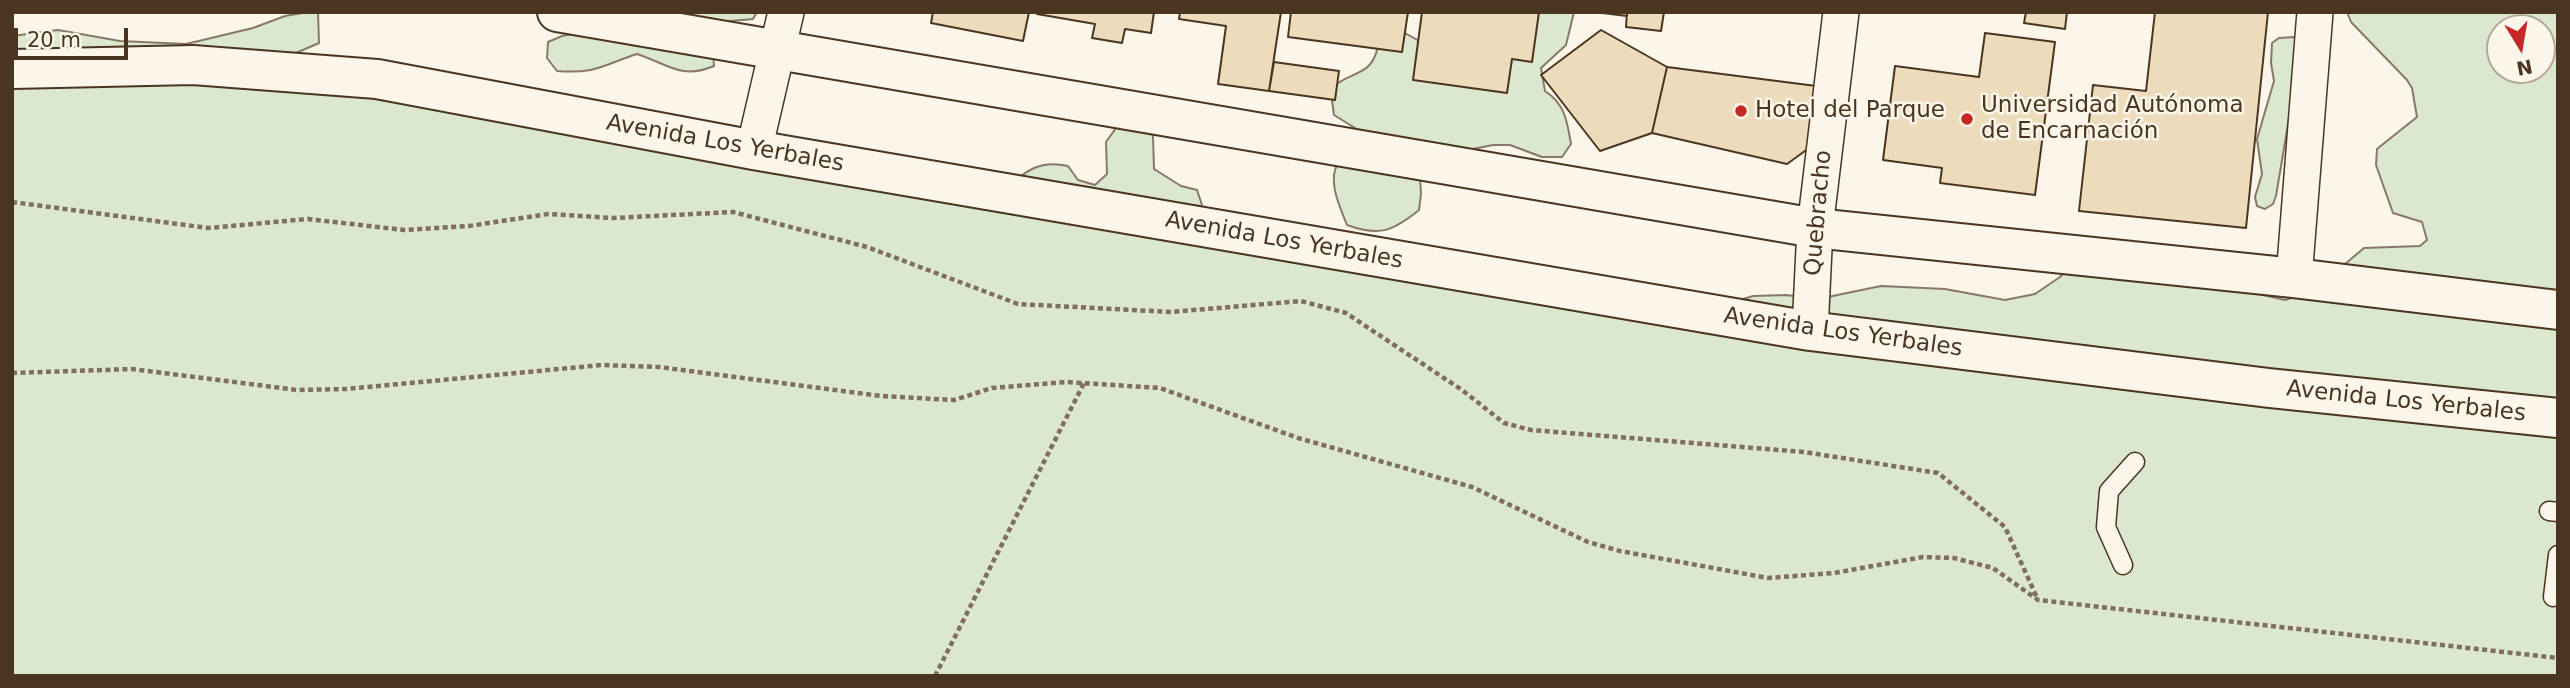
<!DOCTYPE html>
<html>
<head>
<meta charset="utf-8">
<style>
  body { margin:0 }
  #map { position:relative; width:2570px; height:688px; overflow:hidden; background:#fbf6e9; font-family:"DejaVu Sans",sans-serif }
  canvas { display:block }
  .frame { position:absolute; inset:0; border:14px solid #4a3520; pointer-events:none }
  .north { position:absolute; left:2486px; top:14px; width:70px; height:70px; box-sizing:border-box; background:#fbf6e9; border:2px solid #b4a999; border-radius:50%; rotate:169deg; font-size:19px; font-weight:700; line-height:28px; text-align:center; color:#4a3520 }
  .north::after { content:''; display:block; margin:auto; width:24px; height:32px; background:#c62828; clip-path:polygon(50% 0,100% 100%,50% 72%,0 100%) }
  .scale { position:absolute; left:14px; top:28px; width:114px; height:32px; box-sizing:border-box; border:4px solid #4a3520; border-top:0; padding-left:9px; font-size:21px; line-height:24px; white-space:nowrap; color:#4a3520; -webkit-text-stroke:5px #fbf6e9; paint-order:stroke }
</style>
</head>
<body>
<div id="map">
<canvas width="2570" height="688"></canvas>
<div class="frame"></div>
<div class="north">N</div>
<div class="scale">20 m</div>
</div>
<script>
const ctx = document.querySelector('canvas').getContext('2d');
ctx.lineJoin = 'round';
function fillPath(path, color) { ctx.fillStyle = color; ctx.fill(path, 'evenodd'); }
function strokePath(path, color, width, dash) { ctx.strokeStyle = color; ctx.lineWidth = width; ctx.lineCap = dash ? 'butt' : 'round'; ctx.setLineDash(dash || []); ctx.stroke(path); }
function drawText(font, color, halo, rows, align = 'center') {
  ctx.font = font + ' "DejaVu Sans",sans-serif'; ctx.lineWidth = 5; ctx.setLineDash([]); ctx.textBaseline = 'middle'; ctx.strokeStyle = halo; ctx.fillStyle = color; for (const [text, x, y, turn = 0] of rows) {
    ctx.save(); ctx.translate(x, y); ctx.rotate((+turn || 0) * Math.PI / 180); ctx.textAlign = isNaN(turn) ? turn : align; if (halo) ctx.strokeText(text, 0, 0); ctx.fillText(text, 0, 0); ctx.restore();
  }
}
const green = new Path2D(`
  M308 12H318L319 43 259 69 1006 190C1025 170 1040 160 1068 166L1078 180 1095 185 1107 174 1106 142 1116 128 1147 121 1153 137 1154 169 1181 186 1197 190 1202 205 1193 217 1724 305 1753 296 1786 295 1818 299 1881 286 1945 289 2005 300 2035 294 2060 277 2082 253 2141 243 2174 246 2205 261 2255 293 2285 300 2313 291 2364 248 2420 246 2427 240 2422 222 2393 213 2376 165 2377 149 2417 117 2412 88 2407 80 2351 22 2347 12H2558V676H12V36L58 30 120 41 186 44 253 28 285 16ZM2500 28H2542V70H2500Z
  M622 12H757L753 19 719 22 713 51 714 66C681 80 668 64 637 54 603 65 597 74 557 71L547 58 548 42 562 36 594 30Z
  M1514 12H1574L1566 45 1541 68 1545 91C1565 104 1567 121 1571 144L1562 157H1542L1510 145H1493L1437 156 1420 177 1421 194 1419 210C1393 231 1380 237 1347 225 1340 207 1327 181 1338 163 1343 156 1353 149 1359 143L1355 128 1334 115 1332 100 1335 85C1356 70 1372 75 1378 46L1403 32 1430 47Z
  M2295 37 2298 44 2292 100 2276 196 2273 204 2265 209 2257 206 2255 197 2262 174 2257 139 2274 81 2271 63 2272 43 2279 38Z`);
const building = new Path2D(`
  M933 12H1029L1023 41 931 23Z
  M1037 12H1154L1151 33 1125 29 1122 43 1092 38 1095 24 1037 14Z
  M1180 12H1281L1269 91 1218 84 1226 26 1179 19Z
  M1291 12H1408L1402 52 1288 37Z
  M1422 12H1539L1532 62 1512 59 1507 93 1413 80Z
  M1594 12H1627V16Z
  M1627 12H1664L1661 31 1626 27Z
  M2026 12H2067L2065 29 2024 23Z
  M2155 12H2268L2246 228 2079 211 2093 85 2146 91Z
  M1601 30 1667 67 1652 133 1600 151 1541 75Z
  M1985 33 2055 42 2035 195 1940 183 1942 168 1883 160 1895 66 1979 77Z
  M1274 62 1339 71 1335 100 1269 91Z
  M1667 67 1832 88 1816 143 1787 164 1652 133Z`);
const path = new Path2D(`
  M12 202 208 228 308 219 404 230 469 226 548 214 613 218 733 212 867 247 1018 304 1171 312 1301 301 1346 313 1462 390 1504 423 1531 430 1804 452 1938 473 2005 527 2038 600
  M12 373 132 369 297 390 346 389 602 365 659 367 881 396 954 400 992 388 1066 382 1160 388 1298 438 1472 487 1588 542 1620 551 1768 578 1834 573 1923 557 1954 558 1993 568 2038 600 2558 658
  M935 676 1084 383`);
const lane = new Path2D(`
  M2549 511 2558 512
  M2558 555 2553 597 2558 595
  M2123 565 2106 527 2109 491 2135 462`);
const street = new Path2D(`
  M754 150 786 12
  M2294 278 2315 12
  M1810 331 1815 228 1841 12`);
const secondary = new Path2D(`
  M557 12 1815 228 2294 278 2558 310
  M12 69 193 65 377 79 754 150 1810 331 2269 388 2558 418`);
const markers = [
  [1741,111,7,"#c62828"],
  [1967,119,7,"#c62828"]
];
const poiNames = [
  ["Universidad Autónoma",1981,106],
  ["de Encarnación",1981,132],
  ["Hotel del Parque",1755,111]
];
const streetNames = [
  ["Avenida Los Yerbales",725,144,10],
  ["Quebracho",1819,213,-85],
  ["Avenida Los Yerbales",1284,241,10],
  ["Avenida Los Yerbales",1843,333,8],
  ["Avenida Los Yerbales",2406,402,6]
];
fillPath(green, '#dce7d0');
strokePath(green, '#887966', 2);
fillPath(building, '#ecdcbc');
strokePath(building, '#4a3520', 2);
strokePath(lane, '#4a3520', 21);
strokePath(street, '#4a3520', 38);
strokePath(secondary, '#4a3520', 42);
strokePath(path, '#7f6f5c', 4.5, [5, 3.5]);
strokePath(lane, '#fbf6e9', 18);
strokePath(street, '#fbf6e9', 35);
strokePath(secondary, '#fbf6e9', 38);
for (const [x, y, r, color] of markers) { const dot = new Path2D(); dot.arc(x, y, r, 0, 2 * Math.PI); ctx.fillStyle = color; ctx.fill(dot); strokePath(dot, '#fbf6e9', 2.5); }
drawText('23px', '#4a3520', '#fbf6e9', poiNames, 'left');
drawText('23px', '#4a3520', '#fbf6e9', streetNames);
</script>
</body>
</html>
